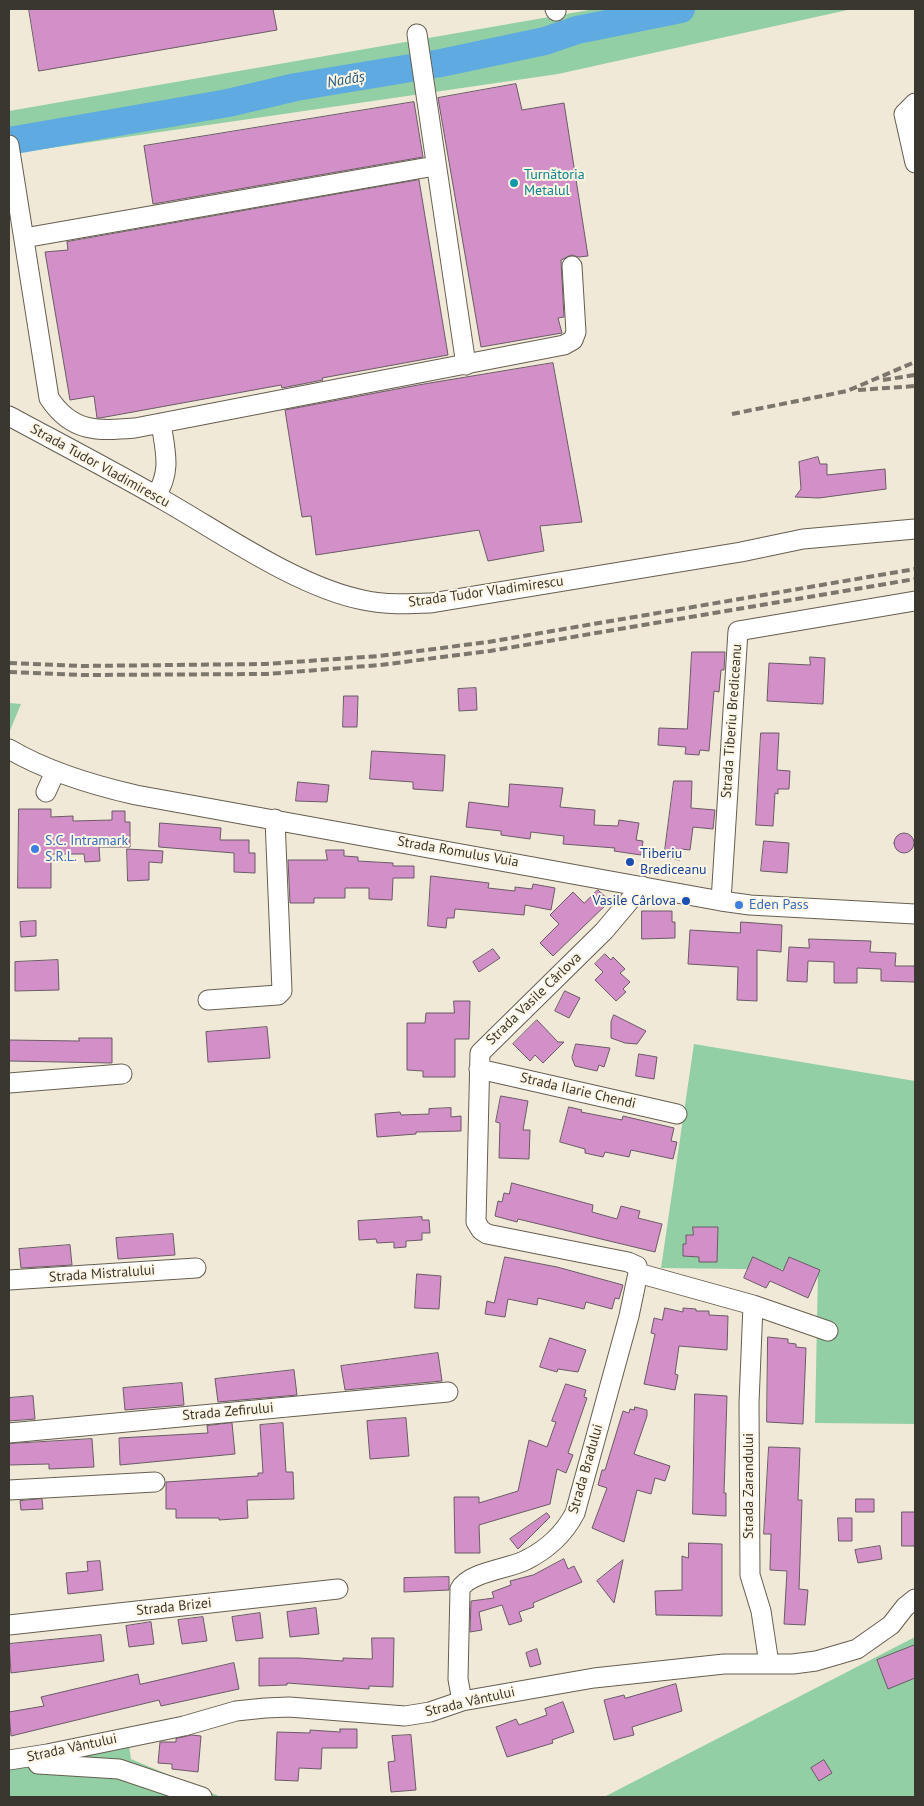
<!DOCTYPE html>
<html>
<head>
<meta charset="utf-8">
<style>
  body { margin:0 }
  #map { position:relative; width:924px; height:1806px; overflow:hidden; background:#f1e9d7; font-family:"PT Sans",sans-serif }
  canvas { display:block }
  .frame { position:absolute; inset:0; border:10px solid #3a3730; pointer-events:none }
</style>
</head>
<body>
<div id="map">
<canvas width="924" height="1806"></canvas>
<div class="frame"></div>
</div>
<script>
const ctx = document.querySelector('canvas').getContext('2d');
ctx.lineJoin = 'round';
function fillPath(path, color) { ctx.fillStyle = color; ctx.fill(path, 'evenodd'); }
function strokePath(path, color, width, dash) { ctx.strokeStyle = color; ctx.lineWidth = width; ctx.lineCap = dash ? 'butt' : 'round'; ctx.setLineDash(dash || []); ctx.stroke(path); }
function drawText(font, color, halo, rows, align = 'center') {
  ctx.font = font + ' "PT Sans",sans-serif'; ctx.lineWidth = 4; ctx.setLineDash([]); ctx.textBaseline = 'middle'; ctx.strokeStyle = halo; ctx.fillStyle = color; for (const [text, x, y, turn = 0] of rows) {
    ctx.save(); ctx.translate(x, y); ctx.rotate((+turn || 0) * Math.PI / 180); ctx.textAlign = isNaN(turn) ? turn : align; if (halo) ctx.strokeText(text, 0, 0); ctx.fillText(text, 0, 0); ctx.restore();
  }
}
const green = new Path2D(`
  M595 9H852L558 74 9 154V111Z
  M9 703 21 704 9 733Z
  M694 1044 915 1081V1424L815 1423 818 1270 661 1268Z
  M915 1637V1797H604Z
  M129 1745 131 1759 221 1797H9V1764Z`);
const river = new Path2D(`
  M9 141 228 103 296 87 441 63 545 41 577 30 681 9`);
const building = new Path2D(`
  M29 9H273L277 30 39 71Z
  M516 84 522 110 564 103 588 256 579 257 571 255 561 260 564 317 558 318 562 333 481 347 438 98Z
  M414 102 423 157 153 204 144 146Z
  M419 180 448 355 322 378 323 380 282 388 281 385 100 418H97L94 396 70 400 45 252 68 250 67 242Z
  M553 363 582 522 540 526 544 551 488 561 479 530 316 555 311 516 302 517 285 410 418 385Z
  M818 457 820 464H827V475L885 469 886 489 819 498 795 497 801 489 799 462Z
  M692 652H725L724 670H721L719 692 714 691 709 751 700 750 699 755 685 754 686 747 658 745 659 728 687 729Z
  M810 657 825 658 823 704 767 701 769 663 810 665Z
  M476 688 477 710 459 711 458 689Z
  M344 696H358L357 727H343Z
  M761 733H779L777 770 790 771 789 789H778V794L775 793 773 826 756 825Z
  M372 751 445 755 443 791 413 789V782L370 779Z
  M674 781H692L691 808 715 810 713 829 693 827 690 850 681 849 680 860 664 858Z
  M298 782 329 785 327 802 296 801Z
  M510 784 563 788 560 807 595 810 594 825 618 826 619 820 639 823 636 840 643 841 641 855 614 851 615 848 563 844 564 836 531 832 530 839 501 835V831L466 827 469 802 508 807Z
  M19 809H51V817L73 816V821L112 820V811H125V822H130V847H99L100 861 85 862 84 854H51V888H18Z
  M160 823 221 828 220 840H249V853H255V873L234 872V853L159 847Z
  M894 843a10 10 0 1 1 20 0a10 10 0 1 1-20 0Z
  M764 841 789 843 787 873 761 871Z
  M127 849 163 851 162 863 149 862V880L128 881Z
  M326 850H344V856L358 857V861L393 863V866H414V878H393L392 900 369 899V888H345V898H314V903H290L288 860H327Z
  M431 876 489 883 488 888 515 891V887L532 889 533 884 555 888 551 910 525 905 524 915 455 909 454 918H447L446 928 428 926Z
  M598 890 610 901 553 956 540 943 559 924 550 915 573 892 584 903Z
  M642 911H672V922H675V938L642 939Z
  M36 921V936L21 937 20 922Z
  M741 922 782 925 781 952 757 950V1001L737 1000 738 967 688 964 690 930 740 933Z
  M809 939 871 941 870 952 896 953 895 966H915V982L881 981V969L857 968V983H834V962L808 961 807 982 787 981 789 947 809 948Z
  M493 949 500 958 479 972 473 962Z
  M605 954 611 960 613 957 625 969 620 973 630 982 623 989 626 992 616 1001 595 980 603 972 595 964Z
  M58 960 59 990 15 991V962Z
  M565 991 580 998 569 1018 555 1011Z
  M454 1001H470L469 1039H455V1077H423V1071L407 1070V1023H425L426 1013H454Z
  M614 1015 646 1031 637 1044 625 1043 611 1038V1022Z
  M537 1020 558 1042H564L543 1063 535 1055 530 1061 513 1044Z
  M267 1027 270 1058 208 1062 206 1032Z
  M79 1038H112V1063L9 1061V1040L79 1041Z
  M576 1044 610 1048 604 1067 599 1065 597 1071 575 1066 572 1058Z
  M639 1054 657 1057 654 1079 636 1076Z
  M501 1096 528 1101 523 1130H530L529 1159 499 1158 500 1123 496 1122Z
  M569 1107 582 1110 581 1112 622 1120 623 1116 674 1128 671 1141 677 1142 673 1159 631 1150 629 1157 605 1152 603 1157 585 1153V1149L560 1142Z
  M451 1108V1117L461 1116V1131L416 1132V1134L377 1137 375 1114 400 1112 401 1115 429 1114V1109Z
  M512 1183 593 1205 592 1212 617 1219 621 1206 640 1211 638 1218 662 1224 655 1252 518 1219 517 1222 495 1216 498 1201 502 1202 504 1193 509 1194Z
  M422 1217V1220H429L430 1233H422V1240L406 1241V1247L394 1248V1242L377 1243 376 1239 359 1240 358 1221Z
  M693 1227H718L717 1262H699V1257L683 1256V1244H686V1235H693Z
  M173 1234 175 1255 118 1259 116 1238Z
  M70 1245 72 1265 21 1268 19 1249Z
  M505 1257 557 1267 623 1285 619 1299 615 1298 612 1309 586 1302 584 1309 538 1298 537 1305 508 1299 505 1317 485 1314 487 1301 494 1303Z
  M753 1257 783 1271 789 1257 820 1270 808 1298 770 1281 766 1288 744 1278Z
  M417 1274 441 1276 439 1309 415 1308Z
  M665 1308 683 1312V1308L696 1309V1311H709V1315L728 1316 727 1350 679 1346 675 1374 678 1375 675 1390 644 1384 655 1334 651 1333 654 1318 662 1320Z
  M768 1337 788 1339V1343L796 1344V1347L806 1348 803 1424 767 1422Z
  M550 1338 586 1350 578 1372 558 1369 557 1372 540 1367Z
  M438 1353 442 1381 345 1390 341 1366Z
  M294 1370 297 1395 218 1402 215 1379Z
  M182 1383 184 1405 125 1410 123 1388Z
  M566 1384 586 1390 584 1397 587 1398 568 1453 573 1455 566 1473 557 1469 550 1504 479 1525 480 1553H455L454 1497H479V1503L518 1491 529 1440 547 1447 556 1422 552 1421Z
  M695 1394 727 1396 724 1493H726V1516L693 1514Z
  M33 1396 35 1419 9 1421V1398Z
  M635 1407 647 1410V1416L634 1454 670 1466 665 1481 655 1478 651 1494 637 1490 624 1542 592 1528 607 1488 598 1485 602 1470H605L623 1411 629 1413 630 1409 634 1410Z
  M406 1418 409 1456 370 1459 367 1421Z
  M232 1423 235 1454 120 1465 119 1438 208 1433 207 1426Z
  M283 1423 286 1472H293L294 1499 247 1500 248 1518 219 1520V1518H176V1509H166V1482L258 1476V1473H263L260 1425Z
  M92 1439 94 1467 49 1469V1464L9 1465V1444Z
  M769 1447 800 1448 798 1500H802L799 1589 808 1590 805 1625 784 1624 787 1571 770 1570 771 1534H764Z
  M42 1499 43 1509 21 1510 20 1501Z
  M856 1499H874V1512H856Z
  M902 1512H915V1546H902Z
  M547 1513 550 1517 518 1549 510 1539Z
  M838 1518H852V1541H839Z
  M689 1543 722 1544V1616L656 1615 655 1591 682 1590V1556L688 1558Z
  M880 1546 882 1559 858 1563 855 1550Z
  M564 1559 568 1569 574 1566 582 1582 533 1603 534 1607 519 1612 522 1621 509 1625 502 1605 479 1612 482 1630 470 1632 471 1601 494 1598 492 1592 511 1585 510 1581 533 1575Z
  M623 1560 614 1603 597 1581Z
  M100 1561 103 1590 68 1594 66 1573 88 1571 87 1562Z
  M449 1577V1590L404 1592V1578Z
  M316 1608 319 1634 290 1637 287 1612Z
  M260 1613 263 1638 236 1641 232 1617Z
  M203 1617 207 1641 182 1644 178 1620Z
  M151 1622 154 1644 129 1647 126 1626Z
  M101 1635 104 1661 11 1673 9 1644Z
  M372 1638H394L393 1687 369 1686V1689L287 1683V1685L259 1686V1658H299L343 1661V1658L372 1659Z
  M915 1645V1678L888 1689 877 1660Z
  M537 1649 541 1664 530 1667 526 1653Z
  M234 1663 239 1689 161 1706 159 1700 11 1736 9 1712 44 1706 41 1697 138 1674 140 1684Z
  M676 1684 682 1711 632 1727 634 1735 614 1740 604 1700 624 1695 625 1698Z
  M563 1702 574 1732 552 1740 553 1743 507 1757 496 1727 516 1719 519 1725 547 1715 545 1709Z
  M340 1729H357V1748H322L321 1769 299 1768 298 1781 275 1780 277 1732 310 1733V1730L340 1732Z
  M192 1735 201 1736 198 1772 172 1769V1764L158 1763 160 1742H176V1739Z
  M411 1735 416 1790 391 1792 388 1762 395 1761 392 1736Z
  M824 1760 832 1773 819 1781 811 1768Z`);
const minor = new Path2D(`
  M555 9 556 11
  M417 34 466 365
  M915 103 904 114 915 163
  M9 145 49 398C72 433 98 431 135 428L564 345 573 340 576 332 572 266
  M24 238 435 166
  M9 416C61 444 113 471 165 501 223 534 298 587 363 600 386 605 408 604 431 603L741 552 803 539 915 529
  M156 496C172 470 165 451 161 423
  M9 749C48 772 92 785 136 795L721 901 750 905 915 914
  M46 792 55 772
  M721 901 738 631 915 601
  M208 1000 278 995 282 991 275 819
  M479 1069 677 1114
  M9 1083 122 1074
  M638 1273 753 1305 749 1403 750 1575 761 1611 769 1664
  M9 1280 196 1268
  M753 1305 828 1331
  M9 1433 448 1392
  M9 1490 155 1482
  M9 1625 338 1589
  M462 1701 458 1679 460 1589C469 1572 509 1569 526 1560 548 1549 564 1534 575 1513L629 1316 638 1273 637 1266 628 1262 487 1234 481 1230 476 1222 480 1053 604 931 642 886
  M9 1760 47 1754 184 1726 236 1711 265 1708 289 1707 405 1716 430 1712 462 1701 594 1678 724 1664H793L816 1661 857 1649 891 1625 905 1607 915 1599
  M38 1764 119 1769 202 1797`);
const rail = new Path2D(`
  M883 380 915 375
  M858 390 915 386
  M732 414 847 391 915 362
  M9 663 81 666 265 664 379 656 488 642 915 569
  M9 672 82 675 267 674 380 665 490 651 915 579`);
const markers = [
  [514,183,5,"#0f9aa8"],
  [35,849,5,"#3f7fe0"],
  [630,862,5,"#1a4fb4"],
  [686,901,5,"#1a4fb4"],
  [739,905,5,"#3f7fe0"]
];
const cultureNames = [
  ["Turnătoria",524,175],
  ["Metalul",524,191]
];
const streetNames = [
  ["Strada Tudor Vladimirescu",100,466,29],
  ["Strada Tudor Vladimirescu",486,592,-8],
  ["Strada Tiberiu Brediceanu",732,721,-86],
  ["Strada Romulus Vuia",458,852,10],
  ["Strada Vasile Cârlova",534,999,-44],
  ["Strada Ilarie Chendi",578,1091,13],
  ["Strada Mistralului",102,1274,-4],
  ["Strada Zefirului",228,1412,-5],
  ["Strada Bradului",586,1469,-74],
  ["Strada Zarandului",749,1486,-90],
  ["Strada Brizei",174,1607,-6],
  ["Strada Vântului",470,1702,-13],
  ["Strada Vântului",72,1748,-12]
];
const shopNames = [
  ["S.C. Intramark",45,841],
  ["S.R.L.",45,857],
  ["Eden Pass",749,905]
];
const transitNames = [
  ["Tiberiu",640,854],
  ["Brediceanu",640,870],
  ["Vasile Cârlova",676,901,"right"]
];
const waterNames = [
  ["Nadăș",346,80,-10]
];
fillPath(green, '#92cfa4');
strokePath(river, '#5fabe1', 28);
fillPath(building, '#d38fc7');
strokePath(building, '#695b66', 1);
strokePath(minor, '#665f50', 21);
strokePath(minor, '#fff', 19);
strokePath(rail, '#7c776c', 4, [8, 4]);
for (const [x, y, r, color] of markers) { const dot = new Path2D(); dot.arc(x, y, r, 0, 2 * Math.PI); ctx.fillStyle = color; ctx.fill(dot); strokePath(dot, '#fef6e4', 2); }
drawText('14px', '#0d838f', '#fef6e4', cultureNames, 'left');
drawText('14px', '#3a3730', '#fef6e4', streetNames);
drawText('14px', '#366cbe', '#fef6e4', shopNames, 'left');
drawText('14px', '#164399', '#fef6e4', transitNames, 'left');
drawText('italic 15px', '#235a7f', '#fef6e4', waterNames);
</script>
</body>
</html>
